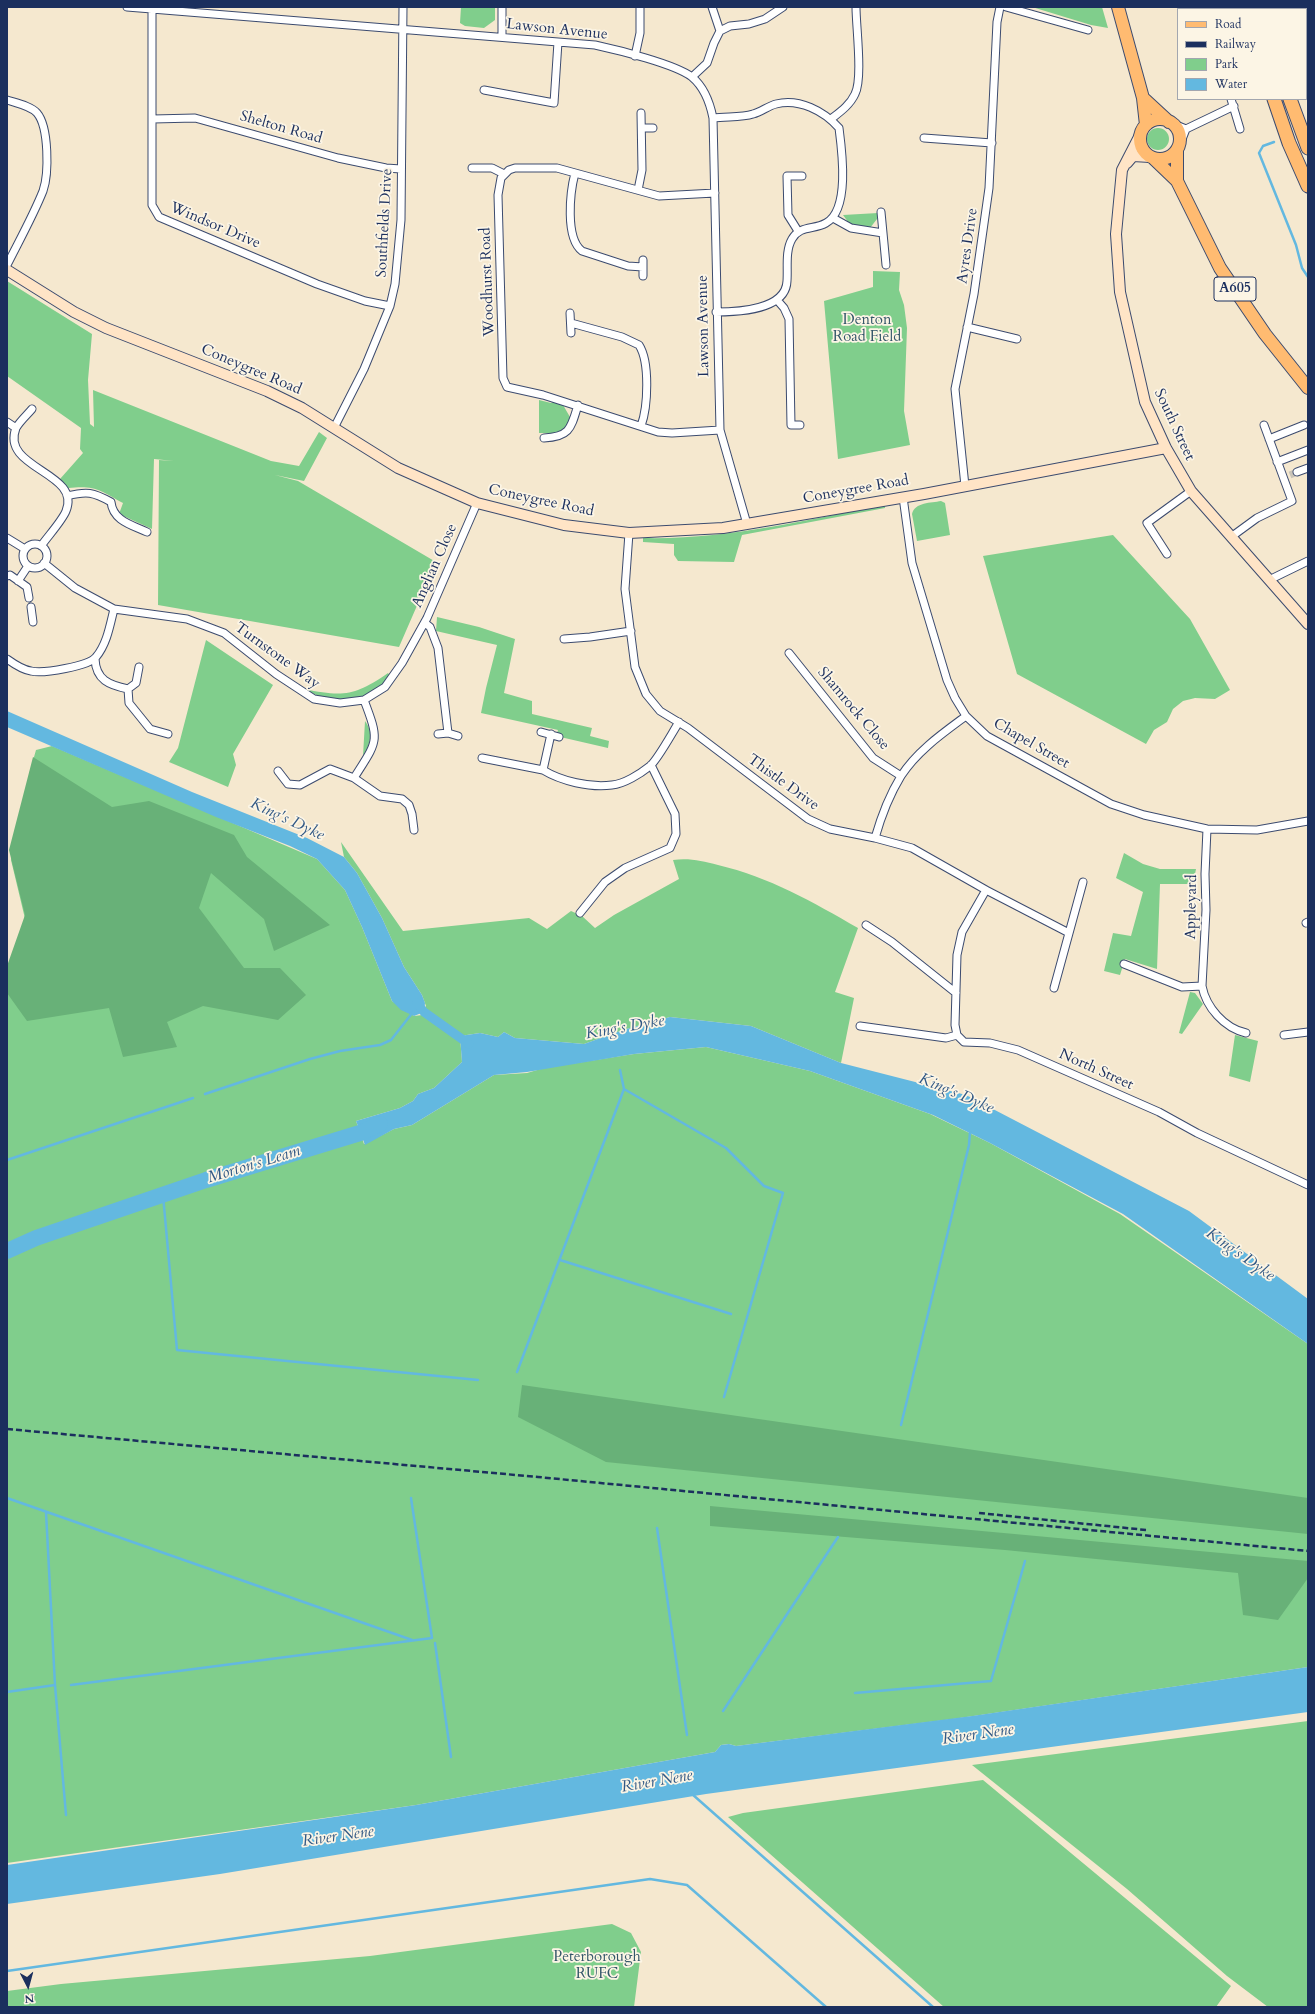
<!DOCTYPE html>
<html>
<head>
<meta charset="utf-8">
<style>
  body { margin:0 }
  #map { position:relative; width:1315px; height:2014px; overflow:hidden; background:#f5e8cf; font-family:Cardo,serif }
  canvas { display:block }
  .frame { position:absolute; inset:0; border:8px solid #1b2f5e; pointer-events:none }
  .legend { position:absolute; left:1177px; top:8px; width:130px; height:92px; box-sizing:border-box; background:#fcf5e5; border:1px solid #a2a6af; margin:0; padding:5px 7px; list-style:none; font-size:12px; color:#1b2f5e }
  .legend li { display:flex; align-items:center; gap:8px; height:20px }
  .legend b { width:20px; border:1px solid #a2a6af }
  .north { position:absolute; left:8px; top:1966px; width:40px; height:40px; -webkit-text-stroke:3px #fcf5e5; paint-order:stroke; rotate:174deg; font-size:11px; font-weight:700; line-height:16px; text-align:center; color:#1b2f5e }
  .north::after { content:''; display:block; margin:auto; width:14px; height:18px; background:#1b2f5e; clip-path:polygon(50% 0,100% 100%,50% 72%,0 100%) }
</style>
</head>
<body>
<div id="map">
<canvas width="1315" height="2014"></canvas>
<div class="frame"></div>
<ul class="legend">
<li><b style="height:5px;background:#ffbb71"></b>Road</li>
<li><b style="height:5px;background:#1b2f5e"></b>Railway</li>
<li><b style="height:11px;background:#80ce8c"></b>Park</li>
<li><b style="height:11px;background:#63b8e0"></b>Water</li>
</ul>
<div class="north">N</div>
</div>
<script>
const ctx = document.querySelector('canvas').getContext('2d');
ctx.lineJoin = 'round';
function fillPath(path, color) { ctx.fillStyle = color; ctx.fill(path, 'evenodd'); }
function strokePath(path, color, width, dash) { ctx.strokeStyle = color; ctx.lineWidth = width; ctx.lineCap = dash ? 'butt' : 'round'; ctx.setLineDash(dash || []); ctx.stroke(path); }
function drawText(font, color, halo, rows, align = 'center') {
  ctx.font = font + ' Cardo,serif'; ctx.lineWidth = 3.5; ctx.setLineDash([]); ctx.textBaseline = 'middle'; ctx.strokeStyle = halo; ctx.fillStyle = color; for (const [text, x, y, turn = 0] of rows) {
    ctx.save(); ctx.translate(x, y); ctx.rotate((+turn || 0) * Math.PI / 180); ctx.textAlign = isNaN(turn) ? turn : align; if (halo) ctx.strokeText(text, 0, 0); ctx.fillText(text, 0, 0); ctx.restore();
  }
}
const green = new Path2D(`
  M461 7H495V20L484 28 465 26 460 23Z
  M1032 7H1102L1108 28 1091 25Z
  M1289 7H1308V100L1306 93V9H1289Z
  M1147 139a11 11 0 1 1 22 0a11 11 0 1 1-22 0Z
  M878 213 877 219 870 228 851 226 843 215Z
  M873 271 900 272 899 290 904 305 907 328 904 411 910 445 838 459 824 301 873 287Z
  M7 281 92 334 88 380 90 424 94 427 93 390 271 461 299 466 319 432 327 438 304 481 275 475 298 481 436 562 399 647 158 605 159 460 174 461 154 459 152 529 119 514 123 503C100 490 95 485 68 488L60 479 83 453 80 449 81 428 7 376Z
  M539 400 551 403 554 401 563 405 570 417 566 429 558 433H539Z
  M941 501 945 503 950 535 917 541 912 514C915 502 931 503 941 501Z
  M885 505V508L742 535 734 562 678 561 674 555V544L643 542V538C725 540 805 520 885 505Z
  M1113 535 1190 619 1230 690 1215 699 1195 698 1183 701 1173 709 1167 722 1154 730 1146 744 1017 674 983 556Z
  M437 617 479 627 515 639 504 693 532 701V714L592 728 590 736 609 741 608 748 556 736 558 730 481 713 486 688 497 645 436 631Z
  M206 640 273 685 233 754 236 765 228 787 169 762 178 748Z
  M388 673 391 677C368 703 333 706 304 689 343 697 355 696 388 673Z
  M365 721C374 733 370 744 363 756Z
  M52 746 317 859 345 890 362 927 392 1001 414 1016 422 1015 426 1006 422 995 404 967 382 918 357 873 344 857 341 842 403 931 529 918 547 929 571 911 582 916 595 928 614 915 679 879 673 860C690 858 702 861 718 865 769 877 813 902 858 928L835 992 854 998 841 1063 751 1026 670 1017 623 1030 584 1044 515 1038 504 1032 498 1037 480 1033 460 1036 462 1062 434 1088 418 1094 413 1101 400 1108 356 1121 364 1144 394 1129 412 1125 494 1075 527 1073 544 1068 634 1054 706 1047 810 1071 930 1114 990 1143 1120 1214 1308 1344V1667L953 1719 736 1746 729 1744 721 1745 715 1752 416 1805 7 1863V976L27 927 11 860 30 771 36 750Z
  M1124 853 1143 864 1160 869H1196L1193 884H1160L1157 969 1125 959 1120 975 1104 971 1113 933 1131 936 1143 892 1116 878Z
  M1190 992 1195 993 1203 1004 1182 1034 1179 1033Z
  M1235 1035 1258 1041 1250 1082 1229 1076Z
  M1308 1721V2007H1268L1227 1976 1127 1889 972 1765Z
  M983 1780 1231 1986 1216 2007H944L728 1817 743 1813Z
  M612 1924 631 1933 641 1952 634 2007H7V1991L61 1984 370 1956Z`);
const forest = new Path2D(`
  M33 757 112 807 149 801 234 835 247 857 330 925 274 951 264 919 211 873 199 908 244 968H280L306 995 278 1020 203 1006 167 1022 177 1047 123 1057 109 1008 27 1021 7 993V966L25 915 9 850Z
  M522 1385 1308 1498V1534L606 1462 518 1417Z
  M710 1506 1308 1561V1578L1278 1620 1243 1615 1238 1573 1005 1550 710 1526Z`);
const water = new Path2D(`
  M7 711 192 792 307 838 344 857 357 873 382 918 404 967 422 995 425 1003 424 1012 414 1016 401 1010 392 1001 362 927 345 890 317 859 290 846 216 817 7 727Z
  M670 1017 751 1026 841 1063 966 1095 1189 1211 1308 1299V1344L1123 1214 990 1143 933 1115 810 1071 706 1047 634 1054 527 1072 494 1075 412 1125 394 1129 365 1145 356 1121 400 1108 413 1101 418 1094 434 1088 462 1062 460 1036 480 1033 498 1037 504 1032 515 1038 584 1044 623 1030Z
  M1308 1667V1712L706 1794 220 1874 7 1904V1865L416 1805 715 1752 721 1745 729 1744 736 1746 972 1716Z`);
const stream = new Path2D(`
  M1301 7V9
  M1306 56 1308 61
  M1274 142 1263 146 1259 153 1296 245 1302 268 1308 277
  M620 1070 624 1089 726 1148 764 1186 783 1193 724 1397
  M205 1094 310 1059 340 1051 380 1045 391 1040 413 1012
  M7 1160 193 1098
  M163 1195 177 1350 478 1380
  M560 1260 731 1314
  M517 1372 624 1089
  M901 1425 969 1145 970 1132
  M7 1498 412 1640
  M46 1512 55 1685
  M657 1528 687 1735
  M435 1643 451 1757
  M71 1685 432 1638 411 1498
  M7 1692 55 1685 66 1815
  M855 1693 991 1681 1025 1561
  M723 1711 838 1537
  M692 1794 933 2007
  M7 1971 650 1879 687 1885 826 2007`);
const canal = new Path2D(`
  M417 1003 424 1012 469 1044`);
const river = new Path2D(`
  M7 1251 36 1238 206 1180 360 1133 380 1124`);
const streetTunnel = new Path2D(`
  M1290 475 1297 472`);
const street = new Path2D(`
  M127 7 595 45C618 50 675 64 692 77 704 87 710 103 713 118L720 430 747 524
  M712 7 720 31
  M1006 7 1088 30
  M152 10V205L159 217 317 284 365 301 390 306
  M502 37V7
  M635 56 640 33V7
  M692 77 707 63 714 43 720 31 730 26 749 24 765 19 783 7
  M484 90 554 103 558 42
  M1231 99 1240 129
  M7 100C16 103 31 106 37 113 49 127 49 174 43 191 33 216 19 241 7 265
  M713 118C726 116 741 118 753 114 761 112 768 106 776 104 799 98 824 111 839 128 842 151 850 210 826 223 814 230 800 225 792 239 785 251 788 268 787 281 786 310 737 312 716 312
  M153 119 195 118 338 158 386 168 401 169
  M831 119C840 112 850 105 855 94 863 78 856 27 856 7
  M1171 123 1186 129
  M642 128H653
  M924 138 992 143
  M1179 147 1186 129 1234 106
  M472 168H492L504 174
  M575 173C570 192 565 238 582 251L628 266 643 267
  M638 190 642 170 641 113
  M715 193 659 196 557 168H515L509 170 501 178 498 195 503 378 507 387 543 395 658 432 672 433 720 430
  M881 212 883 233
  M833 218 851 228 883 233 886 265
  M798 231 788 215 787 176H802
  M643 276V260
  M777 300 784 308 789 319 791 425H800
  M570 313 571 333
  M571 323 622 337 639 345C650 362 648 407 641 426
  M967 327 1017 339
  M32 409C27 415 20 421 16 428 0 469 82 472 66 511 62 521 48 536 41 546
  M7 422 16 428
  M334 428 364 369 390 306 395 284 401 220 403 7
  M544 438C570 437 571 428 578 405
  M1269 439 1304 425
  M1277 462 1308 450
  M1297 472 1308 468
  M965 486 955 389 974 294 989 188 997 22 1000 7
  M67 496C87 491 93 492 111 502 113 521 132 525 147 532
  M903 497 912 563 947 680 955 698 966 716 987 736 1111 804 1144 815 1207 829 1257 830 1308 821
  M629 533 625 589 635 667 646 694 660 711 688 728 808 819 830 829 875 838 912 848 986 890 1069 933
  M1231 537 1257 518 1292 501 1264 425
  M7 538 25 549
  M23 556a12 12 0 1 1 24 0a12 12 0 1 1-24 0Z
  M1167 554 1147 523 1191 491
  M44 563 75 588 114 609 187 619 224 633 276 674 314 699 340 703 364 700 385 687 402 663 427 618 477 503
  M7 576 10 575 27 587 29 598
  M1269 580 1308 561
  M18 581 28 566
  M31 607 33 622
  M425 623 430 627 438 648 448 733
  M564 639 590 637 631 631
  M789 653 873 758 901 776
  M7 659C14 664 23 670 31 671 43 674 89 666 96 657 107 644 110 625 114 609
  M95 659C96 680 109 685 128 689
  M139 667 136 683 128 689 129 703 150 729 168 734
  M541 732 559 737
  M438 734 448 733 458 736
  M482 758 543 770 551 734
  M543 770C561 781 590 788 612 785 624 784 640 774 650 766 658 759 672 733 679 722
  M278 771 288 784 300 785 330 769 354 778 380 796 402 799 409 805 412 814 414 830
  M354 778C378 740 380 742 364 700
  M875 838C881 817 890 794 901 776 917 751 943 733 966 716
  M580 913 605 882 625 868 670 848 676 834 675 814 651 765
  M1306 923 1308 922
  M866 925 892 942 956 993
  M1124 964 1182 987 1202 986 1206 910 1205 874 1207 829
  M1202 986C1206 1007 1224 1028 1246 1033
  M1054 988 1083 882
  M860 1026 946 1038 957 1035
  M957 1035 964 1042 990 1043 1018 1050 1159 1112 1197 1133 1308 1185
  M957 1035 955 1025 957 955 962 932 986 890
  M1284 1035 1308 1032`);
const secondary = new Path2D(`
  M1140 135 1122 170 1116 234 1120 292 1145 402 1166 448 1191 491 1308 624
  M1127 163 1133 156 1150 157
  M7 270 74 312 106 328 267 391 302 408 398 468 477 503 564 525 629 533 723 528 924 494 1166 448`);
const primary = new Path2D(`
  M1118 7 1143 98 1146 125
  M1143 98 1169 122
  M1140 139a20 20 0 1 1 40 0a20 20 0 1 1-40 0Z
  M1177 150V181
  M1153 158 1177 181 1220 268 1265 334 1308 388`);
const highway = new Path2D(`
  M1234 7V9
  M1250 7V9
  M1265 7 1266 9
  M1274 99 1289 143 1308 186
  M1290 99 1308 148`);
const rail = new Path2D(`
  M7 1429 538 1477 1308 1551
  M979 1513 1146 1530`);
const shields = [
  [1235,289,42]
];
const shieldNames = [
  ["A605",1235,289]
];
const streetNames = [
  ["Lawson Avenue",557,30,6],
  ["Shelton Road",281,128,16],
  ["Southfields Drive",385,223,-87],
  ["Windsor Drive",215,226,23],
  ["Ayres Drive",968,246,-82],
  ["Woodhurst Road",488,282,-92],
  ["Lawson Avenue",704,326,-91],
  ["Coneygree Road",251,370,23],
  ["South Street",1174,425,65],
  ["Coneygree Road",856,490,-10],
  ["Coneygree Road",541,501,12],
  ["Anglian Close",435,566,-66],
  ["Turnstone Way",277,656,36],
  ["Shamrock Close",853,709,50],
  ["Chapel Street",1031,744,30],
  ["Thistle Drive",783,783,36],
  ["Appleyard",1192,907,-89],
  ["North Street",1096,1070,24]
];
const parkNames = [
  ["Denton",867,321],
  ["Road Field",867,338],
  ["Peterborough",597,1958],
  ["RUFC",597,1975]
];
const waterNames = [
  ["King's Dyke",287,820,25],
  ["King's Dyke",625,1028,-10],
  ["King's Dyke",956,1094,23],
  ["Morton's Leam",254,1165,-17],
  ["King's Dyke",1240,1255,35],
  ["River Nene",978,1735,-8],
  ["River Nene",657,1782,-10],
  ["River Nene",338,1837,-8]
];
fillPath(green, '#80ce8c');
fillPath(forest, '#68b178');
fillPath(water, '#63b8e0');
strokePath(stream, '#63b8e0', 2.5);
strokePath(canal, '#63b8e0', 9);
strokePath(river, '#63b8e0', 16);
strokePath(streetTunnel, '#c9c3b8', 7, [7, 3.5]);
strokePath(street, '#3c4b6f', 9);
strokePath(secondary, '#3c4b6f', 12);
strokePath(primary, '#3c4b6f', 14);
strokePath(highway, '#3c4b6f', 15);
strokePath(street, '#fff', 7);
strokePath(secondary, '#ffe4c6', 10);
strokePath(primary, '#ffbb71', 12);
strokePath(highway, '#ffbb71', 13);
strokePath(rail, '#1b2f5e', 2.5, [6, 3]);
for (const [x, y, w] of shields) { const box = new Path2D(); box.roundRect(x - w / 2, y - 12, w, 24, 3); ctx.fillStyle = '#fcf5e5'; ctx.fill(box); strokePath(box, '#1b2f5e', 1); }
drawText('bold 14px', '#1b2f5e', null, shieldNames);
drawText('15px', '#1b2f5e', '#fcf5e5', streetNames);
drawText('15px', '#34576a', '#fcf5e5', parkNames);
drawText('italic 16px', '#315885', '#fcf5e5', waterNames);
</script>
</body>
</html>
